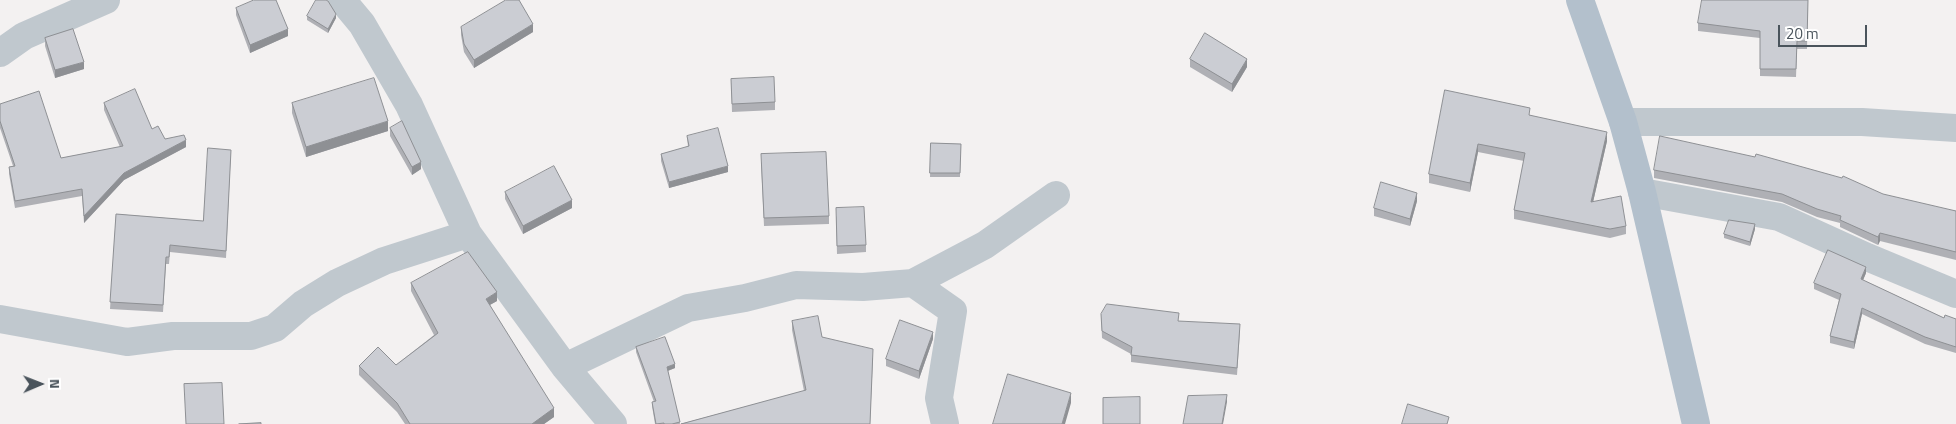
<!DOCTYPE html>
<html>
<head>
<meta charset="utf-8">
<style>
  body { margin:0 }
  #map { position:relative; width:1956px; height:424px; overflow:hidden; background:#f3f1f1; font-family:"Titillium Web",sans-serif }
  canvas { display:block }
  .north { position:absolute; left:15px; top:359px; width:50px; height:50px; -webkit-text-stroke:4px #fff; paint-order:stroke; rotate:89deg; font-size:14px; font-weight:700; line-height:20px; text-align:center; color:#4a545c }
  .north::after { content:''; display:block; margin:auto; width:18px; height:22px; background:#4a545c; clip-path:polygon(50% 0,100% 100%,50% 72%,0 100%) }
  .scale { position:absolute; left:1778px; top:25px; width:89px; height:22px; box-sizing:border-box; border:2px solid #4a545c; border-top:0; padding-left:6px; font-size:15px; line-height:18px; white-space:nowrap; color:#4a545c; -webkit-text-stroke:4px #fff; paint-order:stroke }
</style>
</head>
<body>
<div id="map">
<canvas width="1956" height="424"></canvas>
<div class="north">N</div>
<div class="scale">20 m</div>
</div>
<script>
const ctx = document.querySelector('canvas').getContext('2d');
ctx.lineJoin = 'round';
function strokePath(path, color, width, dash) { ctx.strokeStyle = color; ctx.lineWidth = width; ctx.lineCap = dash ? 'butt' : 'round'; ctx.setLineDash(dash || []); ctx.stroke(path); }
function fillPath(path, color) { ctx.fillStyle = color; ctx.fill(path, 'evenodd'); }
const minor = new Path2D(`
  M342 0 362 24 409 105 468 234 565 367 613 424
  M0 53 24 36 106 0
  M1623 122H1862L1956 128
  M1642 192 1779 217 1867 257 1956 294
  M913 283 953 311 939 398 945 424
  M0 319 127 342 173 336H251L275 328 303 304 337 283 384 261 468 234
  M565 367 688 308 745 298 796 285 863 287 913 283 985 245 1056 195`);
const major = new Path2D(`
  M1580 0 1623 122 1642 192 1696 424`);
const wall = new Path2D(`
  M1808 0 1807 49H1797L1796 77 1760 76V38L1698 31V23Z
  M236 8 288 36 250 53 236 15Z
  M307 16 336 18 328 33 307 20Z
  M461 27 533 32 474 68 464 52 461 35Z
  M45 38 84 69 55 78 45 46Z
  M1190 59 1247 67 1232 92 1190 67Z
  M731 79 775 102V110L732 112Z
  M1445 90 1530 115 1607 141 1593 202 1626 226V234L1610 238 1514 219V210L1524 161 1478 152 1470 192 1429 183V174Z
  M104 103 152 129 165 139 186 147 124 180 84 223 82 196 15 208 9 174V167L13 166 0 128V104L61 158 120 147 104 110Z
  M292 103 388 131 306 157 292 113Z
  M390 128 421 169 412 175 390 136Z
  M687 136 728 172 669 188 661 161V154L688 147Z
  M931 143 961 144 960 177H930Z
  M231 150 226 258 170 252 169 264H166L163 312 110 309 116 214 203 221Z
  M761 162 829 216V224L764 226Z
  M1654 170 1956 211V260L1880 241 1878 245 1840 227V223L1817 217 1782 202 1654 178Z
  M505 192 572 208 523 234 505 199Z
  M1417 201 1410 226 1374 216V208Z
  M836 216 866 245V252L837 254Z
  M1755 229 1750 246 1724 238V234Z
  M1866 273 1863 280 1944 318 1956 319V353L1925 344 1862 314 1854 349 1830 343V336L1839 300 1814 289V283Z
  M411 283 497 301 490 305 554 417 544 424H405L397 412 359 375V366L396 365 434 335 411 291Z
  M1101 314 1179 321 1240 331 1237 375 1131 362V354L1102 338Z
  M792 321 822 337 873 358 870 424H680L804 391 792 330Z
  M933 339 919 379 886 366V359Z
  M636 347 675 368 668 371 680 424H655L652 406V402H654L636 352Z`);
const shadedWall = new Path2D(`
  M336 14V18L328 33V29Z
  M533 24V32L474 68V60Z
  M288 29V36L250 53V45Z
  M1247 59V67L1232 92V84Z
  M84 62V69L55 78V70Z
  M388 121V131L306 157V147Z
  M1607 132V141L1591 211V202Z
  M186 140V147L124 180 84 223V216L124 173Z
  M1478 144V152L1470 192V183Z
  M421 162V169L412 175V167Z
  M728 166V172L669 188V182Z
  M1417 193V201L1410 226V219Z
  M572 200V208L523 234V226Z
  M1755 224V229L1750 246V242Z
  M1880 233V241L1878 245V237Z
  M1866 267V273L1861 285V279Z
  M497 292V301L486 307V299Z
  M1862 308V314L1854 349V342Z
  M933 332V339L919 379V371Z
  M675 364V368L667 371V367Z
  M1071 393V403L1065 424H1062Z
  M1227 395V402L1223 424H1222Z
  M554 408V417L544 424H532Z`);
const building = new Path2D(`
  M254 0H276L288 29 250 45 236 8Z
  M316 0H326L328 1 336 14 328 29 307 16Z
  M506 0H519L533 24 474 60 464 44 461 27Z
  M1702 0H1808L1807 41H1797L1796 69H1760V31L1698 23Z
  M73 29 84 62 55 70 45 38Z
  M1205 33 1247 59 1232 84 1190 59Z
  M774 77 775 102 732 104 731 79Z
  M374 78 388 121 306 147 292 103Z
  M135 89 152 129 158 126 165 139 184 135 186 140 124 173 84 216 82 189 15 201 9 167 15 166 0 121V104L39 91 61 158 123 146 104 103Z
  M1445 90 1530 108 1529 115 1607 132 1591 202 1621 196 1626 226 1610 229 1514 210 1525 153 1478 144 1470 183 1429 174Z
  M402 121 421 162 412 167 390 128Z
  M718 128 728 166 669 182 661 154 689 146 687 136Z
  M1660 136 1755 157 1756 154 1842 178 1843 176 1883 194 1956 211V252L1880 233 1878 237 1840 220 1841 216 1817 209 1782 194 1654 170Z
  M931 143 961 144 960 173H930Z
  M208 148 231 150 226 251 170 245 169 257H166L163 305 110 302 116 214 203 221Z
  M826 152 829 216 764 218 761 154Z
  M554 166 572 200 523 226 505 192Z
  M1381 182 1417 193 1410 219 1374 208Z
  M864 207 866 245 837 246 836 208Z
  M1729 220 1755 224 1750 242 1724 234Z
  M1828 250 1866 267 1861 279 1944 318 1945 315 1956 319V347L1925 337 1862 308 1854 342 1830 336 1841 294 1814 283Z
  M468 252 497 292 486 299 554 408 532 424H410L397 403 359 366 378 347 396 365 438 333 411 283Z
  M1107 304 1179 313 1178 321 1240 324 1237 368 1131 355 1132 347 1102 331 1101 314Z
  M818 316 822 337 873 349 870 424H681L806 390 792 321Z
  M900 320 933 332 919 371 886 359Z
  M665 337 675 364 667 367 680 422 672 424H664V423L656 424 652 402 656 401 636 347Z
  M1008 374 1071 393 1062 424H993Z
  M222 383 224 424H186L184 384Z
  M1227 395 1222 424H1183L1188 396Z
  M1140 397V424H1103V398Z
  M1408 404 1449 417 1447 424H1402Z
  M261 423V424H239Z`);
strokePath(minor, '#c0c8ce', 28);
strokePath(major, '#b3c0cc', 28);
fillPath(wall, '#afb0b5');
fillPath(shadedWall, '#8e9094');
fillPath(building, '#cbcdd3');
strokePath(building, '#8e9094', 1);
</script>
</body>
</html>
